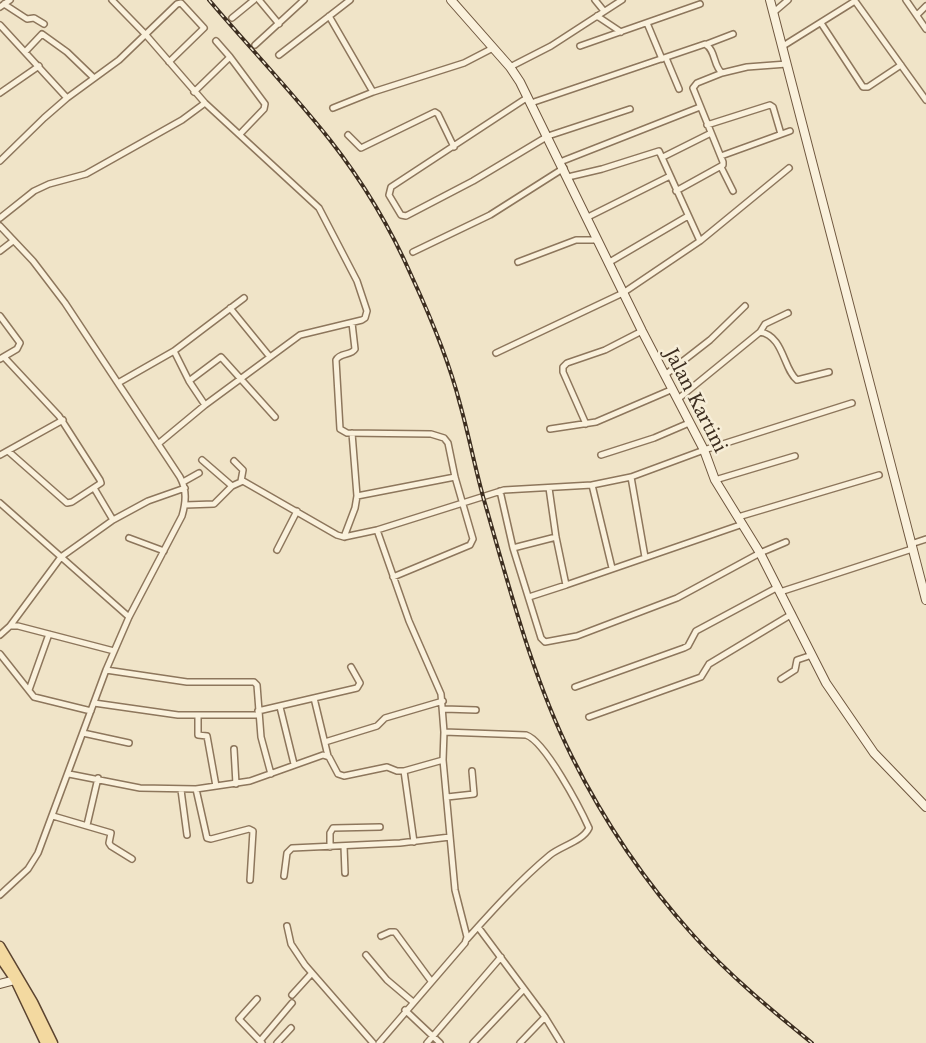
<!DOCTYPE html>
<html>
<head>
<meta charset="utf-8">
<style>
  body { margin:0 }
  canvas { display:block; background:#f0e4c8 }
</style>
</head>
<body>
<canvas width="926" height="1043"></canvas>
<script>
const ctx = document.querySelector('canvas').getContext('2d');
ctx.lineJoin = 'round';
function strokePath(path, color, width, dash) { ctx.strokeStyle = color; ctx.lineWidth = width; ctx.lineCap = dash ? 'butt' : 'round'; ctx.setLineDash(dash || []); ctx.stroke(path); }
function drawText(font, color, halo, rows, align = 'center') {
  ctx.font = font + ' "Libre Baskerville",serif'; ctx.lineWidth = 5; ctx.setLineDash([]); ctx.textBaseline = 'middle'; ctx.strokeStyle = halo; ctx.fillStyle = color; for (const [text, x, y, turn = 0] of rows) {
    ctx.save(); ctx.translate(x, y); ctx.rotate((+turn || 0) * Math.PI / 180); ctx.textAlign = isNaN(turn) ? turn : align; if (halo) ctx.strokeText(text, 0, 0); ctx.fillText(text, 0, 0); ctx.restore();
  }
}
const street = new Path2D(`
  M112 0 146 35 205 103 319 208 357 281 367 311 365 318 362 320 300 335 205 405 158 444
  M259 0 279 24
  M595 0 604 11
  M906 0 926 29
  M855 1 926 100
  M4 4 27 19 34 18 44 24
  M0 7 10 0
  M774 12 788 0
  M917 15 926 6
  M329 16 373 92
  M597 16 621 32
  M232 18 254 0
  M647 23 662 59
  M821 23 863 87H868L901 65
  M0 25 67 98
  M216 41 230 57 265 104 264 109 240 134
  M707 44 733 34
  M255 45 304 0
  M580 46 700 4
  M783 46 855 1
  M25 52 42 34 67 52 94 78
  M279 55 350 0
  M666 58 679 89
  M510 67 551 46 622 0
  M194 92 230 57
  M0 93 39 66
  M528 97 391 187 389 195 401 215 406 216 473 181 548 136 630 109
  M531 103 705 44C716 50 713 66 722 73L747 67 787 64
  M333 108 373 92 464 63 493 48
  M707 125 770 105 773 107 781 134
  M348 135 361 148 435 112 438 114 454 147
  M721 156 790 131
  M663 157 711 133
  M0 161 44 118 67 98 119 60 177 4 181 3 204 28 169 62
  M560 162 700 107
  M721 167 733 191
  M568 177 602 169 659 151 700 241
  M676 191 723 165V162L693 88 697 83 722 73
  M0 218 34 191 49 184 86 174 182 120 205 103
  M586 218 670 176
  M0 226 33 261 65 303 180 477C187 490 186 502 182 516L129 617 106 670 38 853 28 869 0 895
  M0 251 13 241
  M413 252 490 215 564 168
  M518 262 576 240H596
  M608 263 688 216
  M230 308 270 357
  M0 316 20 343 17 349 0 359
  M352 323 355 349C351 356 340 352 336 360L340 429 347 433 431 434 444 438 448 443 455 477 473 539 470 545 393 577
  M760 332 765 324 788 313
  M174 351 189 381 205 405
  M496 353 623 293 700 241 789 168
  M4 357 59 416 100 480 101 483 72 502 67 503 8 451
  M665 375 710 340 745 306
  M189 381 221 357 275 417
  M118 383 174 351 244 298
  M678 399 760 332C784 336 783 369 797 380L829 372
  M586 424 563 372V367L567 363 605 350 642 331
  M550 429 596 422 673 389
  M0 455 63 420
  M601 455 654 438 689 423
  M202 460 232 486
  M234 461 243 470 241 481
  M631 477 645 557
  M715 480 795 456
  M183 482 199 473
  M592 485 612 568
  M94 488 113 520
  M549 488 556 537 566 585 743 524
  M500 491 513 548 541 638 545 642 577 636 677 598 760 553 786 542
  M357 496 455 477
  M0 503 129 617
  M185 505 214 504 232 486 243 481 337 535 344 537 377 530 504 490 592 485 631 477 704 450 852 403
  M738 517 879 475
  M377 530 409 621 441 694 444 732 443 760 455 890 467 937 465 943 379 1043
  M344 537 355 508 357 496 352 433
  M129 538 164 551
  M911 544 926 539
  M513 548 556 537
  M277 550 297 511
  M780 592 912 549
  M529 597 566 585
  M10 626 61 557 113 520 148 501 185 488
  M0 635 10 626H18L114 651
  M0 654 34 697 91 711
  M106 670 187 682H254L257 685 261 737 271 774
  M781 679 795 670 797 660 812 655
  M575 687 684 648 688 646 696 631 778 587
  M29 690 49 634
  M314 698 328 756
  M94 703 178 715H258
  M280 707 294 764
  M444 709 476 710
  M258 711 357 688 360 683 351 667
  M198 715V735L207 736 216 786
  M589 717 701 677 709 664 792 614
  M444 732 526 735C545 741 580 808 589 828 583 841 561 846 550 855 520 880 493 910 467 939
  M83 733 129 743
  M325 742 377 726 385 718 443 701
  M234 749 236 784
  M404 771 414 842
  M69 774 140 788 196 789 250 781 323 755 329 757 338 774 344 776 387 767 397 771H404L443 760
  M196 789 207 838 211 839 249 829 253 831 250 880
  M181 790 187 835
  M447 797 474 794 472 771
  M53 816 111 833 109 843 111 846 132 859
  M87 825 98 778
  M344 846 345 873
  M330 847V833L333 828 380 827
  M284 876 287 853 292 848 400 843 450 837
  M287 926 291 944 305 965 373 1043
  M478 927 545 1017 561 1043
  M381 936 390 932H395L431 981
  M366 955 387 980 413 1002
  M292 995 312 973
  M257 999 239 1019 262 1043
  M405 1010 440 1043
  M260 1041 292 1003
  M277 1043 291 1028
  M427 1043 501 957
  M473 1043 524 989
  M520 1043 545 1017`);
const secondary = new Path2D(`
  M451 0 510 67 520 82 642 331 704 450 715 480 760 553 826 683 874 753 926 807
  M770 0 926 600
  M0 984 15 980`);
const primary = new Path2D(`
  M0 946 33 1002 53 1043
  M0 958 15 980 45 1043`);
const rail = new Path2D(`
  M209 0C249 47 292 92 330 140 363 182 391 229 412 277 431 318 449 361 460 404 469 436 475 468 484 500 509 586 532 677 572 757 604 821 645 882 693 935 729 975 770 1009 812 1043`);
const streetNames = [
  ["Jalan Kartini",695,401,63]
];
strokePath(street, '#8d765c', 8);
strokePath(secondary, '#6f573f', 10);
strokePath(primary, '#5b4430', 11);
strokePath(street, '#faf1dc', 5);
strokePath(secondary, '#faf1dc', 8);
strokePath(primary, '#f3d9a0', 8);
strokePath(rail, '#3d2e20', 4);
strokePath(rail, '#f7eed8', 1.5, [4.5]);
drawText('18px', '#3d2e20', '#f7eed8', streetNames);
</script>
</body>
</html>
